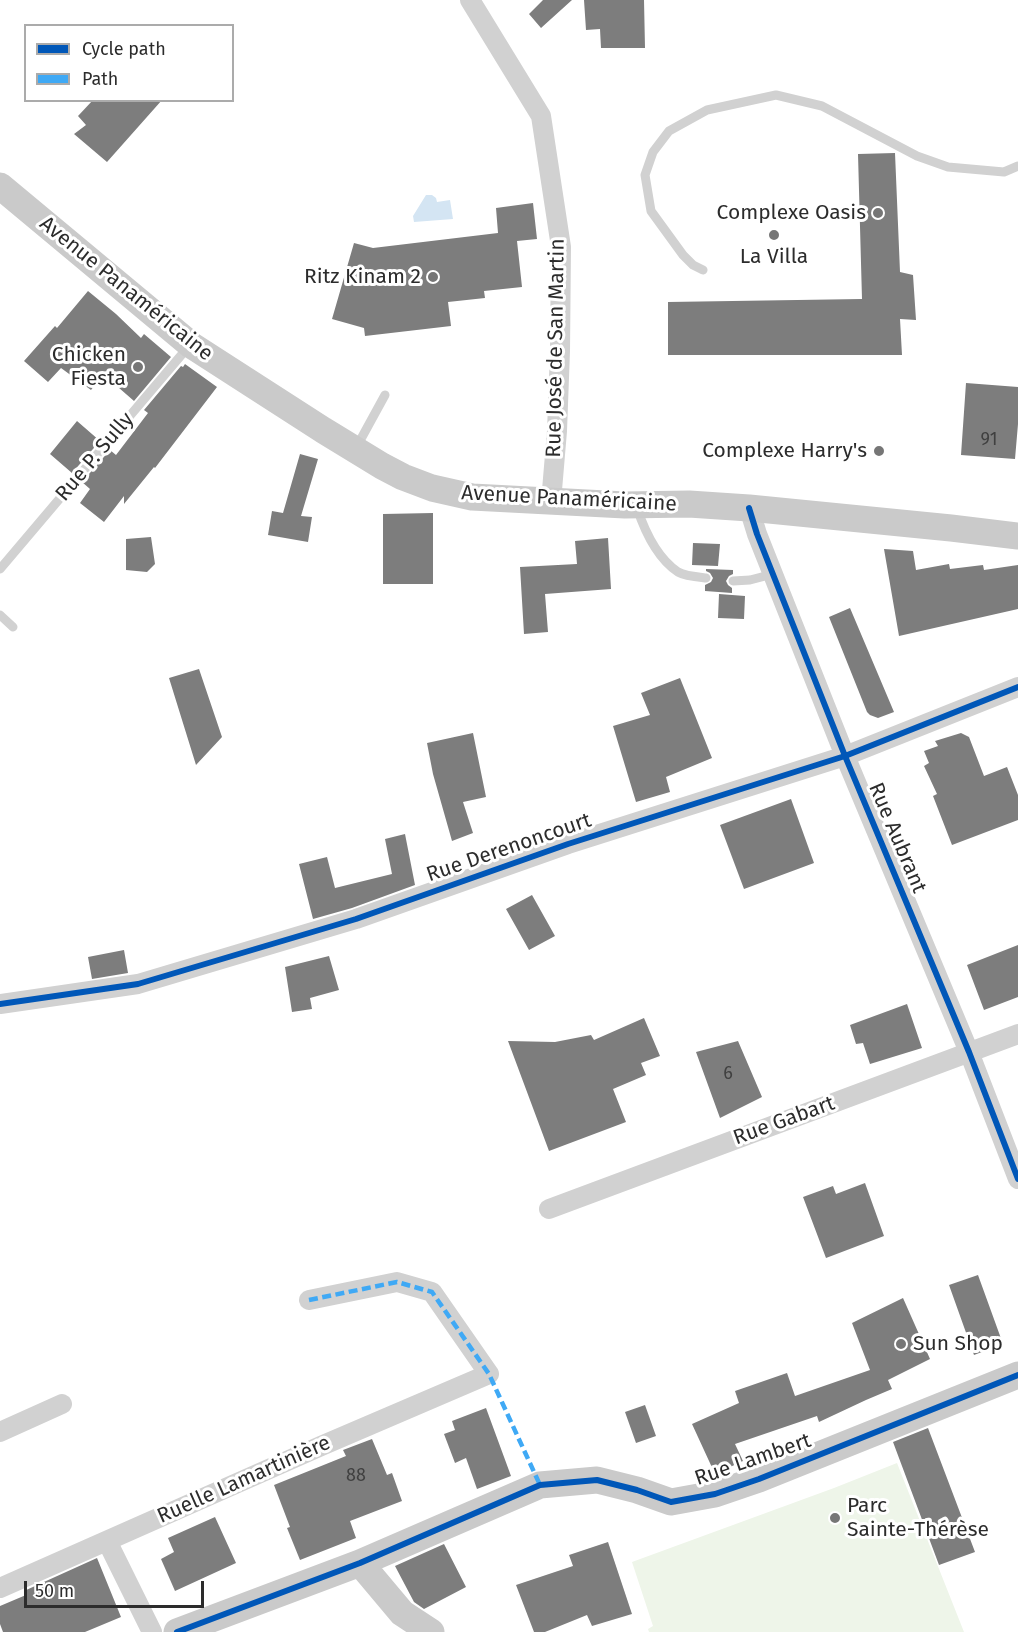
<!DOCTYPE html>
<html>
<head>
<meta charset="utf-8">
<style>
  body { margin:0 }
  #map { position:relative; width:1018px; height:1632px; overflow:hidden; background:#fff; font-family:"Fira Sans",sans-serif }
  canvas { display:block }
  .legend { position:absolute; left:24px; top:24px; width:210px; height:78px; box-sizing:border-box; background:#fff; border:2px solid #ababab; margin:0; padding:8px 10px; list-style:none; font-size:18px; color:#2c2c2c }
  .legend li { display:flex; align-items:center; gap:12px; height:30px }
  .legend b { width:30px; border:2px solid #ababab }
  .scale { position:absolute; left:24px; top:1581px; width:180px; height:27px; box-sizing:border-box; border:3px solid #2c2c2c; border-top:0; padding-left:8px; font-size:18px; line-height:21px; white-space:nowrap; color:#2c2c2c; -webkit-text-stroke:4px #fff; paint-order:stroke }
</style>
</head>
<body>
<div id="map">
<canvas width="1018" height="1632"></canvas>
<ul class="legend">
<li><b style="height:8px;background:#0057b8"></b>Cycle path</li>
<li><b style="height:8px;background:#3fa9f5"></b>Path</li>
</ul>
<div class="scale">50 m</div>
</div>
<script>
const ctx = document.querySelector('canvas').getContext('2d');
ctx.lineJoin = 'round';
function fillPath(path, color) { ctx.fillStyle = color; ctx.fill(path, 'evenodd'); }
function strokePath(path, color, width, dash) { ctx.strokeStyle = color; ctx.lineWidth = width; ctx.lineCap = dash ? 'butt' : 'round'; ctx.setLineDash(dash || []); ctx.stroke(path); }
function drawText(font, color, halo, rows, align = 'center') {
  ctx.font = font + ' "Fira Sans",sans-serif'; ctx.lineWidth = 6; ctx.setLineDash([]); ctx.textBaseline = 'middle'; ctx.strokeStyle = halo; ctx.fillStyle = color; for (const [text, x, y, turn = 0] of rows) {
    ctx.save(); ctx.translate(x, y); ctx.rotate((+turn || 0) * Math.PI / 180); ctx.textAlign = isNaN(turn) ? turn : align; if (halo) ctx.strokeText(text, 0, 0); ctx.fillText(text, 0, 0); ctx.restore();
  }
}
const green = new Path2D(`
  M897 1463 964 1632H649L648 1629 653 1626 632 1562 834 1488Z`);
const water = new Path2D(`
  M426 195H432L436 198 437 202 450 200 453 219 414 222 413 216Z`);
const building = new Path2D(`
  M543 0H572L541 28 529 14Z
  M584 0H644L645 48H601L600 29 586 30Z
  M93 100H162L107 162 74 134 86 125 78 116Z
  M895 153 900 272 913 275 916 320 900 319 902 355H668V302L862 299 858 154Z
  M533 203 537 239 517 241 522 287 484 291 485 298 448 302 451 326 365 336 364 328 332 319 354 243 373 248 498 233 496 208Z
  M88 291 116 314 141 338 144 334 171 357 134 401 103 374 91 390 61 368 48 382 24 361 55 326 57 328Z
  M185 364 217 387 155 468 154 467 124 504V496L104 522 80 503 90 489 82 482 110 450 116 455 148 413 144 410 181 366 183 367Z
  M966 383 1018 387V424L1015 459 961 455Z
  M77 421 100 441 72 473 50 454Z
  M300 454 318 459 301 516 312 517 308 542 268 535 272 511 283 513Z
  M433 513V584H383V514Z
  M151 537 155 564 147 572 126 570V539Z
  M608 538 611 589 545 594 548 632 524 634 520 567 577 564 575 541Z
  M693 543 720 544 718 566 692 565Z
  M884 549 913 551 916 570 949 564 950 569 983 565 984 570 1018 565V609L899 636Z
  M706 569 733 570V574L729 576 726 581 728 585 732 588V593L705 591V585L711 582 713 578 710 573 706 571Z
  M719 594 745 596 744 619 718 618Z
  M850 608 894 712 878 718 870 715 867 712 829 617Z
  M199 669 222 737 196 765 169 678Z
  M680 678 712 758 666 777 670 792 636 802 613 726 650 715 641 693Z
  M473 733 486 797 463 802 473 833 452 841 433 774 427 743Z
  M961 733 969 737 984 776 1007 767 1018 795V820L952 845 933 796 937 794 924 766 929 763 924 751 938 746 935 741Z
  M791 799 814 863 744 889 720 825Z
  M405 834 415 885 352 908 313 919 299 864 327 857 335 888 392 874 385 839Z
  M532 895 555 936 529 950 506 909Z
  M1018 945V997L984 1010 967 965Z
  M124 950 128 973 92 979 88 957Z
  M329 956 339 990 310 998 312 1009 292 1012 285 967Z
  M907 1004 922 1048 870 1064 863 1043 856 1044 850 1025Z
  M644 1018 660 1056 641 1063 646 1075 613 1089 626 1122 549 1151 508 1041 555 1042 591 1035 594 1040Z
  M738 1041 762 1097 720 1118 696 1052Z
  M865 1183 884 1236 826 1258 803 1197 833 1186 836 1194Z
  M978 1275 1003 1344 974 1355 949 1285Z
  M903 1298 930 1359 888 1380 892 1389 866 1400 819 1422 817 1416 735 1444 743 1461 715 1474 692 1424 739 1403 735 1391 787 1373 795 1396 870 1370 852 1323Z
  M645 1405 656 1436 636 1443 625 1412Z
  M486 1408 511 1476 477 1489 466 1458 455 1463 444 1434 455 1430 452 1421Z
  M928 1428 975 1552 939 1565 893 1442Z
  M372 1439 387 1475 392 1473 402 1501 350 1521 356 1538 300 1560 287 1528 290 1527 274 1485 346 1456 343 1450Z
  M215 1517 236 1563 175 1591 161 1559 174 1552 168 1538Z
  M608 1542 632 1614 592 1626 587 1615 545 1632H534L516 1585 573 1566 569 1555Z
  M444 1544 466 1587 424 1609 414 1602 395 1566Z
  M97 1558 121 1617 85 1632H3L0 1624V1606L26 1595 24 1591Z`);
const lane = new Path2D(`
  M703 270 693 265 683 255 651 211 645 175 653 152 669 131 707 110 776 95 822 106 917 156 948 167 1004 172 1018 166
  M356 448 385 395
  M637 508C645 532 657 558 678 572 685 576 697 577 706 578
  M0 569 189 346
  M733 581 750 580 773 574
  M0 615 13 627`);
const street = new Path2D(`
  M470 0 541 116 561 247 560 351 557 431 551 502
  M749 508 757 534 845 756 969 1052 1018 1179
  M0 1004 138 984 356 919 568 844 845 756 1018 687
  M549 1209 1018 1034
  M0 1432 62 1404
  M107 1541 152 1632
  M0 1588 321 1446 489 1374 432 1292 397 1282 309 1300`);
const secondary = new Path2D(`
  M0 186 191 345 323 430 382 466 403 477 432 488 472 497 625 505 689 504 749 508 951 528 1018 536
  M360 1563 402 1613 431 1632
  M177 1632 360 1563 540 1485 597 1480 637 1490 671 1502 715 1494 759 1479 1018 1375`);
const quiet = new Path2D(`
  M309 1300 397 1282 432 1292 489 1374 540 1485`);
const cycleway = new Path2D(`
  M749 508 757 534 845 756 969 1052 1018 1179
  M0 1004 138 984 356 919 568 844 845 756 1018 687
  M177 1632 360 1563 540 1485 597 1480 637 1490 671 1502 715 1494 759 1479 1018 1375`);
const markers = [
  [878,213,6,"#767676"],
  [774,235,6,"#767676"],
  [433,277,6,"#767676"],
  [138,367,6,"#767676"],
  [879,451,6,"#767676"],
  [901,1344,6,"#767676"],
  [835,1518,6,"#767676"]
];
const numberNames = [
  ["91",989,440],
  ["6",728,1074],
  ["88",356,1476]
];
const poiNames = [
  ["Complexe Oasis",866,213],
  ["La Villa",774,257,"center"],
  ["Ritz Kinam 2",421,277],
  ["Chicken",126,355],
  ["Fiesta",126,379],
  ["Complexe Harry's",867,451],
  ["Sun Shop",913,1344,"left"],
  ["Parc",847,1506,"left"],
  ["Sainte-Thérèse",847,1530,"left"]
];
const streetNames = [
  ["Avenue Panaméricaine",126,289,39],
  ["Rue José de San Martin",556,348,-89],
  ["Rue P. Sully",95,457,-50],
  ["Avenue Panaméricaine",569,499,3],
  ["Rue Aubrant",897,838,67],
  ["Rue Derenoncourt",509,848,-19],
  ["Rue Gabart",784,1121,-20],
  ["Rue Lambert",753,1460,-19],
  ["Ruelle Lamartinière",244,1480,-24]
];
fillPath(green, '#eef5e9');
fillPath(water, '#d4e5f3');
fillPath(building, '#7d7d7d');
strokePath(lane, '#d1d1d1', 9);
strokePath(street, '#d1d1d1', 20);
strokePath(secondary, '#cacaca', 27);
strokePath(quiet, '#3fa9f5', 4.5, [9, 4.5]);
strokePath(cycleway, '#0057b8', 6);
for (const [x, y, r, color] of markers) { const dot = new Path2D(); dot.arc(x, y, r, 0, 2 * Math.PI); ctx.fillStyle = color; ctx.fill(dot); strokePath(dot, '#fff', 2); }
drawText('18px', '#404040', null, numberNames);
drawText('21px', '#2c2c2c', '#fff', poiNames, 'right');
drawText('21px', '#2c2c2c', '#fff', streetNames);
</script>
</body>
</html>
